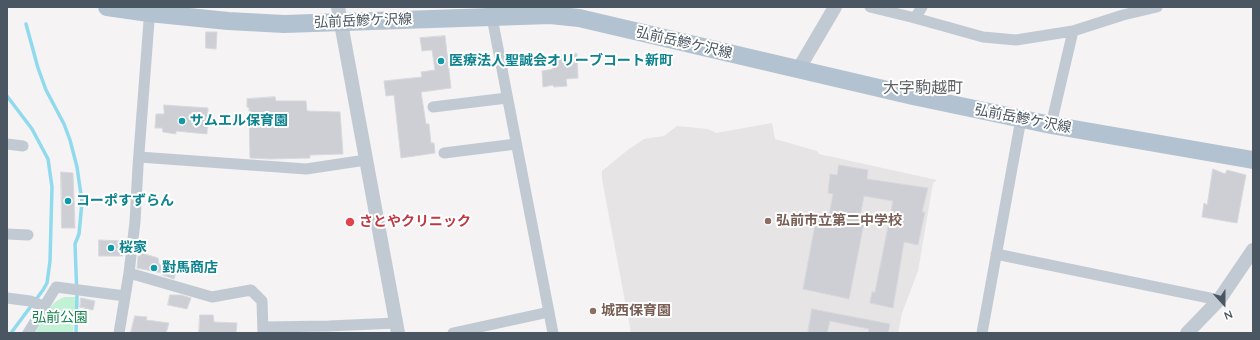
<!DOCTYPE html>
<html>
<head>
<meta charset="utf-8">
<style>
  body { margin:0 }
  #map { position:relative; width:1260px; height:340px; overflow:hidden; background:#f5f3f3; font-family:Quicksand,sans-serif }
  canvas { display:block }
  .frame { position:absolute; inset:0; border:8px solid #4a5661; pointer-events:none }
  .north { position:absolute; left:1204px; top:284px; width:40px; height:40px; -webkit-text-stroke:3px #fff; paint-order:stroke; rotate:159deg; font-size:11px; font-weight:700; line-height:16px; text-align:center; color:#4a5661 }
  .north::after { content:''; display:block; margin:auto; width:14px; height:18px; background:#4a5661; clip-path:polygon(50% 0,100% 100%,50% 72%,0 100%) }
</style>
</head>
<body>
<div id="map">
<canvas width="1260" height="340"></canvas>
<div class="frame"></div>
<div class="north">N</div>
</div>
<script>
const ctx = document.querySelector('canvas').getContext('2d');
ctx.lineJoin = 'round';
function fillPath(path, color) { ctx.fillStyle = color; ctx.fill(path, 'evenodd'); }
function strokePath(path, color, width, dash) { ctx.strokeStyle = color; ctx.lineWidth = width; ctx.lineCap = dash ? 'butt' : 'round'; ctx.setLineDash(dash || []); ctx.stroke(path); }
function drawText(font, color, halo, rows, align = 'center') {
  ctx.font = font + ' Quicksand,"Noto Sans JP",sans-serif'; ctx.lineWidth = 4; ctx.setLineDash([]); ctx.textBaseline = 'middle'; ctx.strokeStyle = halo; ctx.fillStyle = color; for (const [text, x, y, turn = 0] of rows) {
    ctx.save(); ctx.translate(x, y); ctx.rotate((+turn || 0) * Math.PI / 180); ctx.textAlign = isNaN(turn) ? turn : align; if (halo) ctx.strokeText(text, 0, 0); ctx.fillText(text, 0, 0); ctx.restore();
  }
}
const education = new Path2D(`
  M772 123 775 139 817 151 819 154 937 180 933 183 918 271 902 313 898 333H631L602 179V171L629 149 644 139 664 136 677 126 708 129 716 133Z`);
const green = new Path2D(`
  M64 297H76L73 333H35C43 319 49 303 64 297Z`);
const stream = new Path2D(`
  M26 24 38 68 46 90 64 124 70 140 77 167 82 202 79 234 75 244 77 297 76 333
  M7 96 32 129 48 159 52 187 50 261 47 283 43 290 11 333`);
const building = new Path2D(`
  M206 32H217L216 49 206 48Z
  M445 36 451 88 421 92 426 124H429L431 143H434L435 153 401 158 394 95 386 96 384 81 422 77 421 72 435 70 432 50 422 51 420 38Z
  M577 54 578 78 566 79 567 86 554 87 553 85 543 87 542 71 553 69 552 56Z
  M275 97 276 101H306L307 111 340 112 343 154 310 155V158L270 159 250 158 249 108 247 107V99Z
  M164 105 208 108 207 134 176 131V134L163 132 162 128H155L156 114H164Z
  M839 165 868 170 867 179 928 188 922 212H925L918 245 904 242 893 308 870 303 872 292H875L893 201 864 196 859 222 864 223 849 299 803 289 817 214 829 216 833 194 828 193 830 174 837 175Z
  M1213 169 1225 174 1227 170 1246 175 1237 223 1202 217 1204 203 1207 205Z
  M61 172 73 173 75 228H62Z
  M99 240 123 241V256H99Z
  M141 253 158 258 159 264 177 268 174 279 162 275V273L137 268 138 256H140Z
  M170 295H181L191 298 187 309 168 305Z
  M81 298 95 301 93 310 80 307Z
  M812 309 890 324 888 333H868L869 329 830 321 827 333H808Z
  M200 315H213L214 322 237 323 236 333H199Z
  M135 316 147 317 146 320 169 323 166 333H139L131 332Z`);
const minor = new Path2D(`
  M490 7 553 333
  M870 7 915 18 983 37 1016 40 1073 31 1123 15 1157 7
  M915 18 922 7
  M433 107 507 98
  M1051 125 1073 31
  M7 144 23 146
  M444 153 516 144
  M139 157 306 169 366 160
  M7 234 28 235
  M996 254 1219 300
  M129 273 212 297 251 290 262 301 263 333
  M7 298 30 301 43 306
  M264 327 329 326 396 323
  M28 333 56 287 125 296
  M119 333 129 273 135 222 138 166 150 8
  M453 333 549 312
  M982 333 1021 119`);
const tertiary = new Path2D(`
  M338 7 398 333
  M798 70 835 7
  M1187 333 1219 300 1253 250`);
const primary = new Path2D(`
  M107 7 149 13 228 21 284 24 550 15 579 18 913 96 1051 125 1253 160`);
const markers = [
  [441,61,4,"#0f9aa8"],
  [182,121,4,"#0f9aa8"],
  [68,201,4,"#0f9aa8"],
  [768,221,4,"#8d6e63"],
  [350,222,5,"#e0444e"],
  [111,248,4,"#0f9aa8"],
  [154,268,4,"#0f9aa8"],
  [593,311,4,"#8d6e63"]
];
const streetNames = [
  ["弘前岳鰺ケ沢線",363,21,-2],
  ["弘前岳鰺ケ沢線",684,43,13],
  ["弘前岳鰺ケ沢線",1023,119,11]
];
const cultureNames = [
  ["医療法人聖誠会オリーブコート新町",449,61],
  ["サムエル保育園",190,121],
  ["コーポすずらん",76,201],
  ["桜家",119,248],
  ["對馬商店",162,268]
];
const educationNames = [
  ["弘前市立第二中学校",776,221],
  ["城西保育園",601,311]
];
const healthNames = [
  ["さとやクリニック",359,222]
];
const parkNames = [
  ["弘前公園",60,318]
];
const quarterNames = [
  ["大字駒越町",923,88]
];
fillPath(education, '#e6e4e5');
fillPath(green, '#c3f1d5');
strokePath(stream, '#90daee', 3.5);
fillPath(building, '#cdcfd5');
strokePath(building, '#d7d9de', 1);
strokePath(minor, '#c1cad2', 11);
strokePath(tertiary, '#c1cad2', 14);
strokePath(primary, '#b3c2d1', 18);
for (const [x, y, r, color] of markers) { const dot = new Path2D(); dot.arc(x, y, r, 0, 2 * Math.PI); ctx.fillStyle = color; ctx.fill(dot); strokePath(dot, '#fff', 1.5); }
drawText('14px', '#4a5661', '#fff', streetNames);
drawText('bold 14px', '#0d838f', '#fff', cultureNames, 'left');
drawText('bold 14px', '#785e54', '#fff', educationNames, 'left');
drawText('bold 14px', '#be3a42', '#fff', healthNames, 'left');
drawText('14px', '#17864f', '#fff', parkNames);
drawText('16px', '#5f6368', '#fff', quarterNames);
</script>
</body>
</html>
